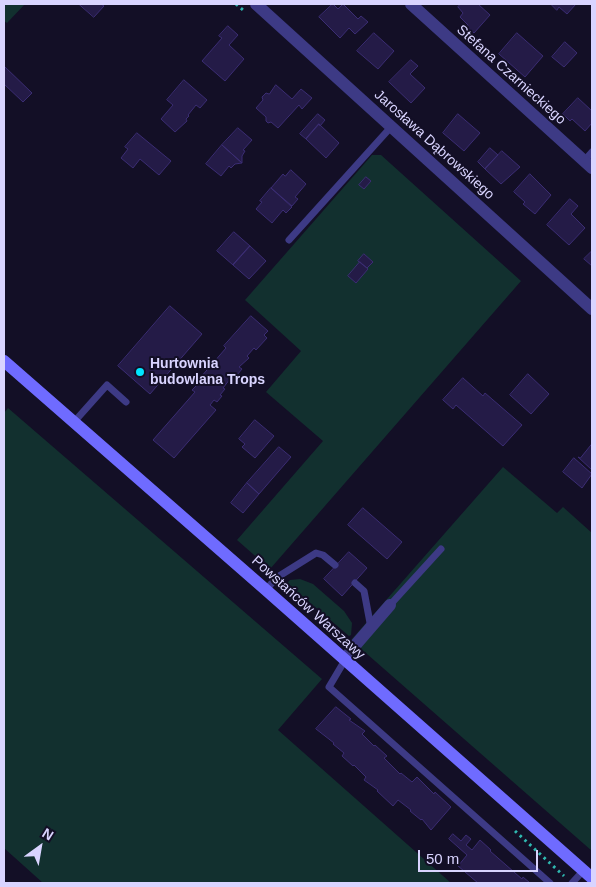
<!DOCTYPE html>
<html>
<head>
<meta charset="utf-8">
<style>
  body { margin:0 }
  #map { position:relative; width:596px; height:887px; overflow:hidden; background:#130f26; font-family:Arial,sans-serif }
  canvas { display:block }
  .frame { position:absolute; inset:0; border:5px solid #d9d4ff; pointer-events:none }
  .north { position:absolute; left:15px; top:822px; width:50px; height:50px; -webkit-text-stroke:4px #130f26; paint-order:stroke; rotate:32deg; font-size:14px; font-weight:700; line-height:20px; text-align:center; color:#d9d4ff }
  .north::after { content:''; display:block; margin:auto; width:18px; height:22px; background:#d9d4ff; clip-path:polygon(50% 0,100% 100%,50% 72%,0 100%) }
  .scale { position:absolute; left:418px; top:850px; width:120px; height:22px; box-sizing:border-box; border:2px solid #d9d4ff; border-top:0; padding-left:6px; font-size:15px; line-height:18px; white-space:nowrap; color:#d9d4ff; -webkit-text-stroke:4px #130f26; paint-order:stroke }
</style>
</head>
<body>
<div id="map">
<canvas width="596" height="887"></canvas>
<div class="frame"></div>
<div class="north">N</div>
<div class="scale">50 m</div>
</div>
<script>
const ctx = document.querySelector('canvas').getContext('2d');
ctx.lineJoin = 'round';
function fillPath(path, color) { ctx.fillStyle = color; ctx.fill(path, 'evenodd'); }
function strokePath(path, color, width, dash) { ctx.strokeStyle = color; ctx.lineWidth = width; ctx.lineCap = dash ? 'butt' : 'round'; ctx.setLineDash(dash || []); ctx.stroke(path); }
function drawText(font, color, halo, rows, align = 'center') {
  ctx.font = font + ' Arial,sans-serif'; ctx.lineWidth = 4; ctx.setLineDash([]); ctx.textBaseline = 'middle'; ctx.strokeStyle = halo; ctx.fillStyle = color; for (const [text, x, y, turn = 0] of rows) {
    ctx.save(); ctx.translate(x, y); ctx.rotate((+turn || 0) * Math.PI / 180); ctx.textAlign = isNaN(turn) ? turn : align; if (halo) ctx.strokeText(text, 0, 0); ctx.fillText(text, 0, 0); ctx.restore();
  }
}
const green = new Path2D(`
  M4 4H25L7 23 4 21Z
  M372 155H381L521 281 270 569 237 540 323 441 266 392 301 351 245 300Z
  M8 408 322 679 278 730 451 883H43L4 848V413Z
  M503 467 557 513 563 507 592 533V851L351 640Z
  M300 579 313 584 344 611 352 623 351 635 349 636 287 583 290 580Z`);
const building = new Path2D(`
  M79 4H101L104 6 94 17Z
  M333 4 338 9 343 4 358 19 361 16 368 22 355 34 349 28 340 38 319 17Z
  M461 4H478L490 15 474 33 467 27 468 25 460 17 463 13 458 7Z
  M551 4H576L567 14 559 7 557 10Z
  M228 26 238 35 229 45 244 59 225 81 202 61 222 38 219 36Z
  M374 33 394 51 378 69 357 51Z
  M517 33 543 56 525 77 499 54Z
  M565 42 577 53 564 67 552 57Z
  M411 60 418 66 410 74 425 88 411 103 389 82Z
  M4 66 32 93 23 102 4 84Z
  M184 80 207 100 200 108 196 105 188 115 189 116 186 119 187 121 175 132 161 119 173 105 167 100Z
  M276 85 292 99 301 89 312 98 302 109 299 105 278 128 271 122 268 123 266 121V117L256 108 263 100 262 97 266 93 269 94Z
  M578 98 592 111V123L585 131 572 119 570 121 563 114Z
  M318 114 325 120 320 126 319 124 306 139 300 134Z
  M458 114 480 133 464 151 443 133Z
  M319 124 339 143 326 158 306 139Z
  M238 128 252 140 243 150 245 151 242 156V163L222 145Z
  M137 133 171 161 159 175 140 159 133 168 121 158 128 149 125 147Z
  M222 145 242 163 235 164 231 168 229 166 221 176 206 164Z
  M490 148 498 155 485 169 478 162Z
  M502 151 520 167 501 184 485 169Z
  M291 170 306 184 295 197 298 199 292 206 271 188 283 174 285 176Z
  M530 174 551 195 535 214 523 204 525 202 514 192Z
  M366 177 371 181 364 189 359 185Z
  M271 188 292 207 286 213 283 210 272 223 256 209 262 202 260 201Z
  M570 199 578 206 571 214 585 228 569 245 547 225Z
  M234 232 250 246 233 265 217 251Z
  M250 246 266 261 249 279 233 265Z
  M592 251V266L584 259Z
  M364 254 373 262 367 268 358 261Z
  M360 262 368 269 356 283 348 276Z
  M170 306 202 334 150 394 118 366Z
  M251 316 268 331 264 335 267 338 256 350 254 348 247 356 249 358 239 367 242 369 232 381 230 379 223 388 225 389 220 395 222 396 217 402 214 400 210 405 216 410 174 458 153 440 195 392 192 390 202 380 200 378 226 348 224 346Z
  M528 374 549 394 531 414 510 395Z
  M463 378 483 396 485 393 522 425 503 446 456 405 453 409 443 400Z
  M255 420 274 436 255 458 242 447 245 444 239 439Z
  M592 444V470L578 457 580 458Z
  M279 447 291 457 259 494 247 483Z
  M574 458 592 474 582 488 563 472Z
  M247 483 259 494 243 513 231 503Z
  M363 508 402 542 387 559 348 525Z
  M349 552 367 568 342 596 324 579Z
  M336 707 351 719 349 720 365 731 362 734 374 746 375 745 387 756 384 758 400 774 401 773 412 782 417 777 434 794 435 792 451 807 431 830 422 819 421 820 410 811 411 810 398 800 393 806 377 791 378 790 364 780 366 777 354 765 353 766 342 756 344 753 333 744 334 743 316 729Z
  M453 834 461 841 466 835 471 839 466 845 472 850 480 840 491 850 490 851 522 879 523 877 530 883H478L458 866 467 855 449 839Z`);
const path = new Path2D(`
  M236 4 243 10
  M515 831 564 876`);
const service = new Path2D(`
  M584 161 592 152
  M289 240 391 127
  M74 422 107 385 126 402
  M355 583 364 591 371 628
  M266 590 276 578 316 553 323 555 335 565
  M390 605 441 549
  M345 660 329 687 550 883
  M572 883 583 871`);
const minor = new Path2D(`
  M256 4 592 309
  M411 4 592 168
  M345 660 352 649 390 605`);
const secondary = new Path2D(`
  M4 361 266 590 592 878`);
const markers = [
  [140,372,5,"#00e5ff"]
];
const streetNames = [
  ["Stefana Czarnieckiego",511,75,42],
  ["Jarosława Dąbrowskiego",434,145,42],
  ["Powstańców Warszawy",308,608,42]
];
const poiNames = [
  ["Hurtownia",150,364],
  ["budowlana Trops",150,380]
];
fillPath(green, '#12302f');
fillPath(building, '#241b47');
strokePath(building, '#3b2d73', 1);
strokePath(path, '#2fb8b0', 3, [2.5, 4]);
strokePath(service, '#3d3a85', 7);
strokePath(minor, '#3d3a85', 12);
strokePath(secondary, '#6f6bff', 12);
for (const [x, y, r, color] of markers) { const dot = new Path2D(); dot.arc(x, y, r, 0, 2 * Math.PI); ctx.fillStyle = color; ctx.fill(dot); strokePath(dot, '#130f26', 2); }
drawText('14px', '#d9d4ff', '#130f26', streetNames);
drawText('bold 14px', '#d9d4ff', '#130f26', poiNames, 'left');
</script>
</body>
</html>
